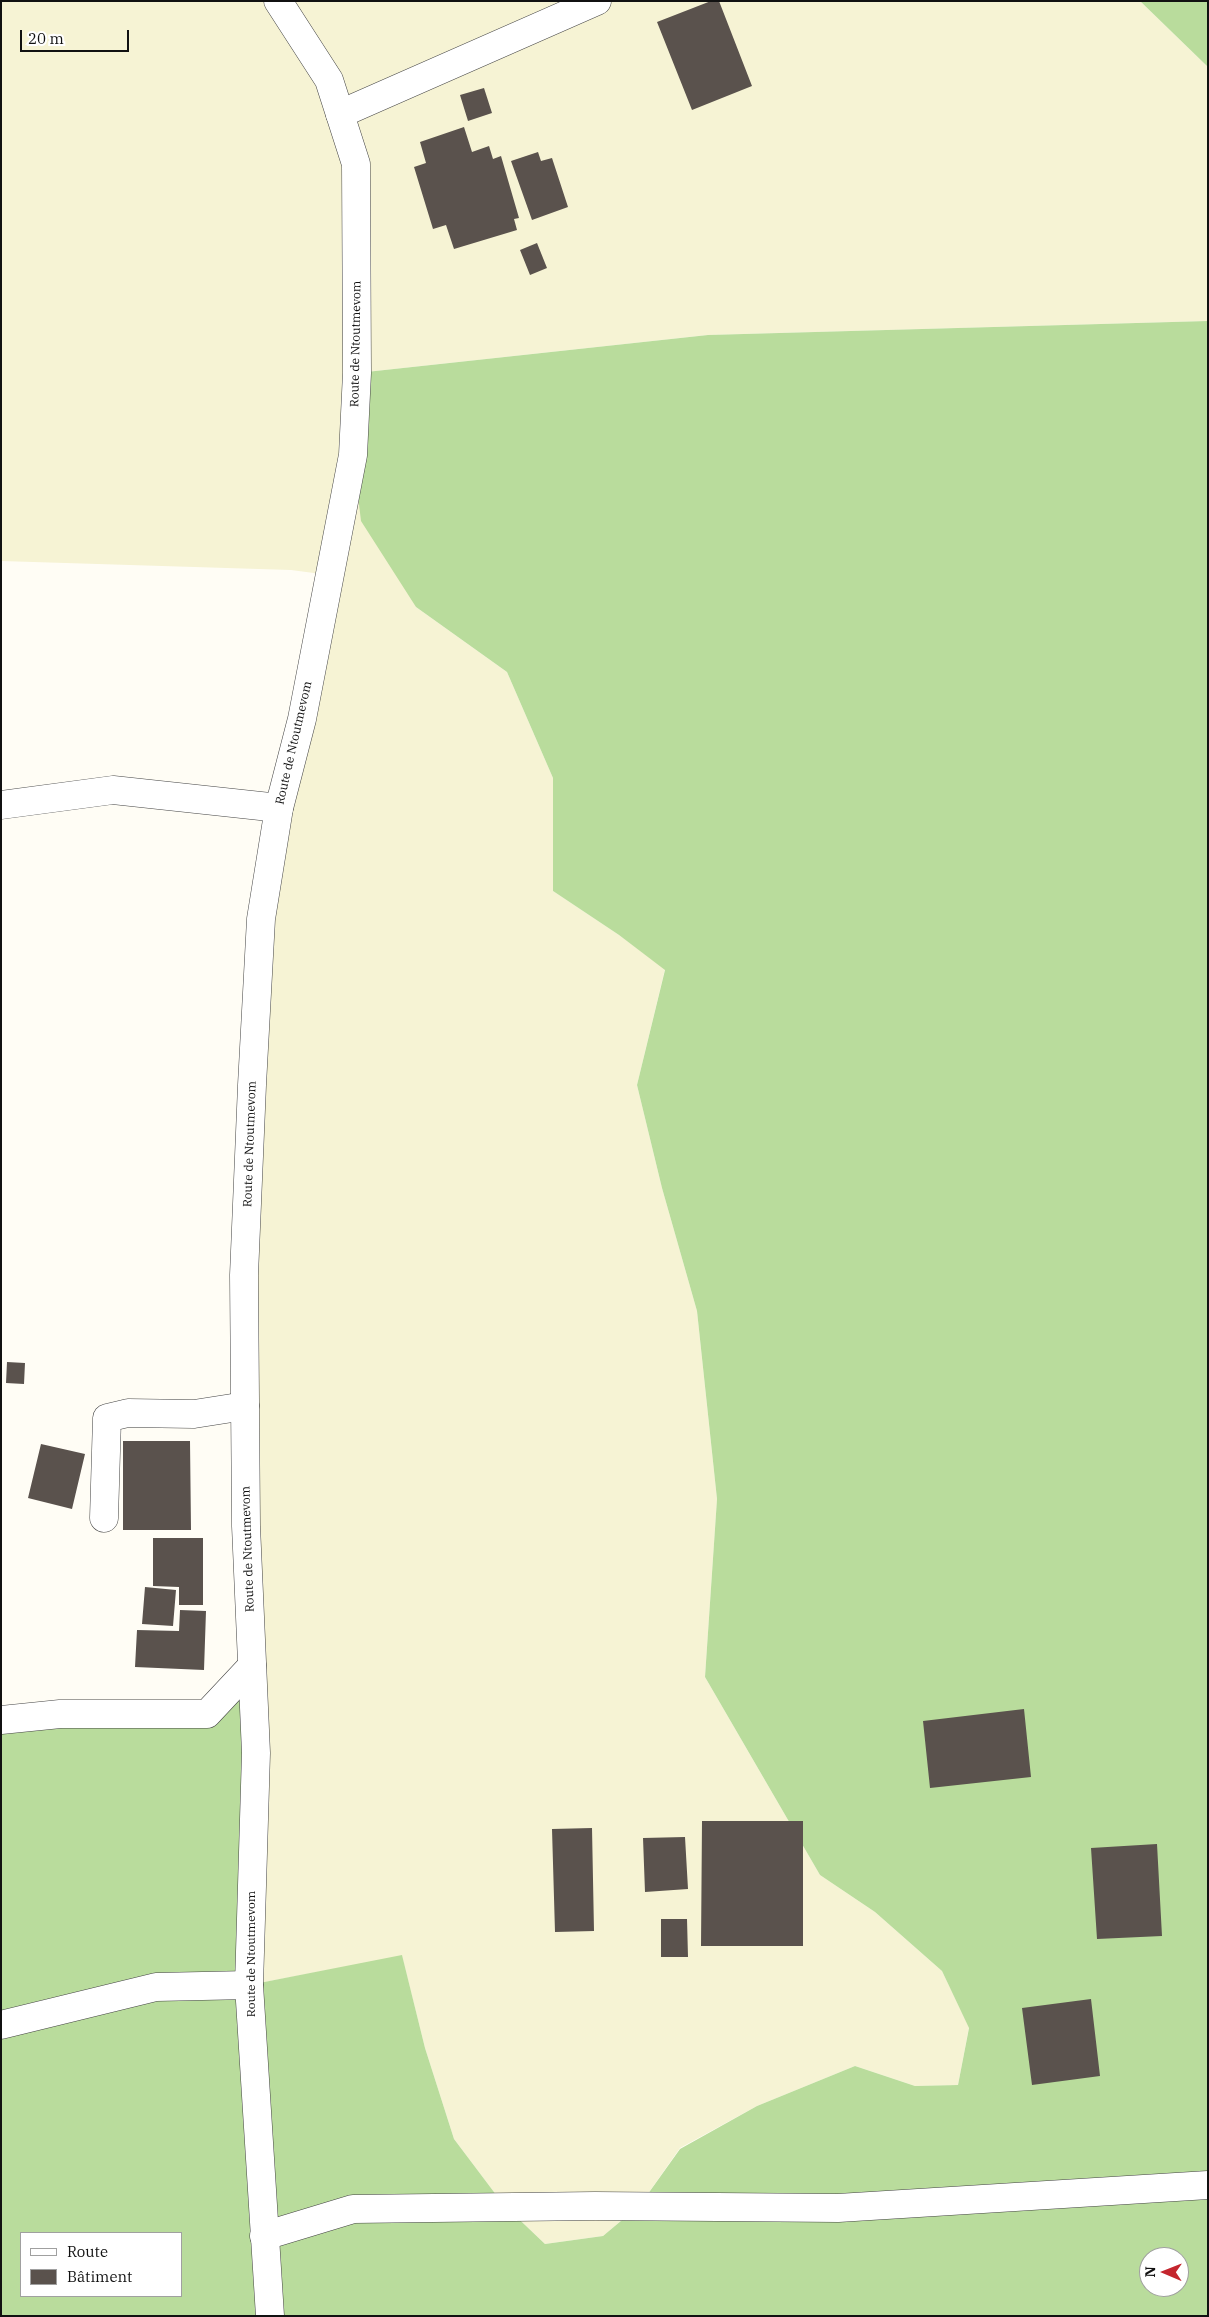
<!DOCTYPE html>
<html>
<head>
<meta charset="utf-8">
<style>
  body { margin:0 }
  #map { position:relative; width:1209px; height:2317px; overflow:hidden; background:#fffdf5; font-family:"IBM Plex Serif",serif }
  canvas { display:block }
  .frame { position:absolute; inset:0; border:2px solid #111; pointer-events:none }
  .legend { position:absolute; left:20px; top:2232px; width:162px; height:65px; box-sizing:border-box; background:#fff; border:1px solid #a0a0a0; margin:0; padding:6px 9px; list-style:none; font-size:15px; color:#111 }
  .legend li { display:flex; align-items:center; gap:10px; height:25px }
  .legend b { width:25px; border:1px solid #a0a0a0 }
  .north { position:absolute; left:1139px; top:2247px; width:50px; height:50px; box-sizing:border-box; background:#fff; border:1px solid #a0a0a0; border-radius:50%; rotate:271deg; font-size:14px; font-weight:700; line-height:20px; text-align:center; color:#111 }
  .north::after { content:''; display:block; margin:auto; width:18px; height:22px; background:#c4262e; clip-path:polygon(50% 0,100% 100%,50% 72%,0 100%) }
  .scale { position:absolute; left:20px; top:30px; width:109px; height:22px; box-sizing:border-box; border:2px solid #111; border-top:0; padding-left:6px; font-size:15px; line-height:18px; white-space:nowrap; color:#111; -webkit-text-stroke:4px #fff; paint-order:stroke }
</style>
</head>
<body>
<div id="map">
<canvas width="1209" height="2317"></canvas>
<div class="frame"></div>
<ul class="legend">
<li><b style="height:6px;background:#fff"></b>Route</li>
<li><b style="height:14px;background:#5a524d"></b>Bâtiment</li>
</ul>
<div class="north">N</div>
<div class="scale">20 m</div>
</div>
<script>
const ctx = document.querySelector('canvas').getContext('2d');
ctx.lineJoin = 'round';
function fillPath(path, color) { ctx.fillStyle = color; ctx.fill(path, 'evenodd'); }
function strokePath(path, color, width, dash) { ctx.strokeStyle = color; ctx.lineWidth = width; ctx.lineCap = dash ? 'butt' : 'round'; ctx.setLineDash(dash || []); ctx.stroke(path); }
function drawText(font, color, halo, rows, align = 'center') {
  ctx.font = font + ' "IBM Plex Serif",serif'; ctx.lineWidth = 5; ctx.setLineDash([]); ctx.textBaseline = 'middle'; ctx.strokeStyle = halo; ctx.fillStyle = color; for (const [text, x, y, turn = 0] of rows) {
    ctx.save(); ctx.translate(x, y); ctx.rotate((+turn || 0) * Math.PI / 180); ctx.textAlign = isNaN(turn) ? turn : align; if (halo) ctx.strokeText(text, 0, 0); ctx.fillText(text, 0, 0); ctx.restore();
  }
}
const farmland = new Path2D(`
  M1 1H1140L1208 67V321L708 335 357 373 416 607 507 672 553 778V891L619 935 665 969 637 1085 662 1188 697 1311 717 1499 705 1677 820 1875 875 1912 942 1971 969 2027 958 2085 915 2086 855 2066 757 2106 680 2148 640 2205 603 2236 545 2244 503 2204 454 2139 425 2048 402 1956 249 1985 261 919 329 575 291 570 1 561Z`);
const forest = new Path2D(`
  M1140 1H1208V67Z
  M1208 321V2316H1V1720L207 1714 252 1666 249 1985 402 1955 425 2048 454 2139 503 2204 545 2244 603 2236 640 2205 680 2149 757 2106 855 2066 915 2086 958 2085 969 2028 942 1971 875 1912 820 1875 705 1677 717 1499 697 1311 662 1188 637 1085 665 970 619 935 553 891V778L507 672 416 607 361 521 353 455 357 373 708 335ZM21 2233H181V2296H21ZM1149 2257H1179V2287H1149Z`);
const building = new Path2D(`
  M711 1H719L752 86 692 110 657 22Z
  M484 88 492 113 468 121 460 95Z
  M464 127 472 152 489 146 493 159 501 156 519 218 514 219 517 230 454 249 446 225 433 229 414 167 426 163 420 142Z
  M538 152 541 161 552 158 568 207 532 220 511 161Z
  M537 243 547 268 530 275 520 250Z
  M7 1362 25 1363 24 1384 6 1383Z
  M123 1441H190L191 1530H123Z
  M41 1444 85 1454 72 1509 28 1498Z
  M153 1538H203V1605H179V1587L153 1586Z
  M145 1587 176 1590 173 1626 142 1624Z
  M180 1610 206 1611 204 1670 135 1667 137 1630 179 1631Z
  M1024 1709 1031 1777 930 1788 923 1721Z
  M702 1821H803V1946H701Z
  M592 1828 594 1931 555 1932 552 1829Z
  M685 1837 688 1889 645 1892 643 1838Z
  M1157 1844 1162 1936 1097 1939 1091 1848Z
  M661 1919H687L688 1957H661Z
  M1091 1999 1100 2076 1032 2085 1022 2008Z`);
const minor = new Path2D(`
  M340 114 597 1
  M1 805 113 790 279 808
  M104 1518 107 1418 128 1413 194 1414 245 1406
  M1 1720 60 1714H207L252 1666
  M1 2025 156 1987 249 1985
  M264 2236 353 2209 595 2206 838 2208 1208 2185`);
const tertiary = new Path2D(`
  M270 2316 249 1985 256 1753 246 1526 244 1275 252 1085 261 919 279 808 302 719 353 455 357 373 356 164 329 80 278 1`);
const streetNames = [
  ["Route de Ntoutmevom",356,344,-89],
  ["Route de Ntoutmevom",294,743,-77],
  ["Route de Ntoutmevom",250,1144,-88],
  ["Route de Ntoutmevom",248,1549,-92],
  ["Route de Ntoutmevom",252,1954,-90]
];
fillPath(farmland, '#f6f3d4');
fillPath(forest, '#b9dc9c');
fillPath(building, '#5a524d');
strokePath(minor, '#444', 29);
strokePath(tertiary, '#444', 29);
strokePath(minor, '#fff', 28);
strokePath(tertiary, '#fff', 28);
drawText('12px', '#111', '#fff', streetNames);
</script>
</body>
</html>
